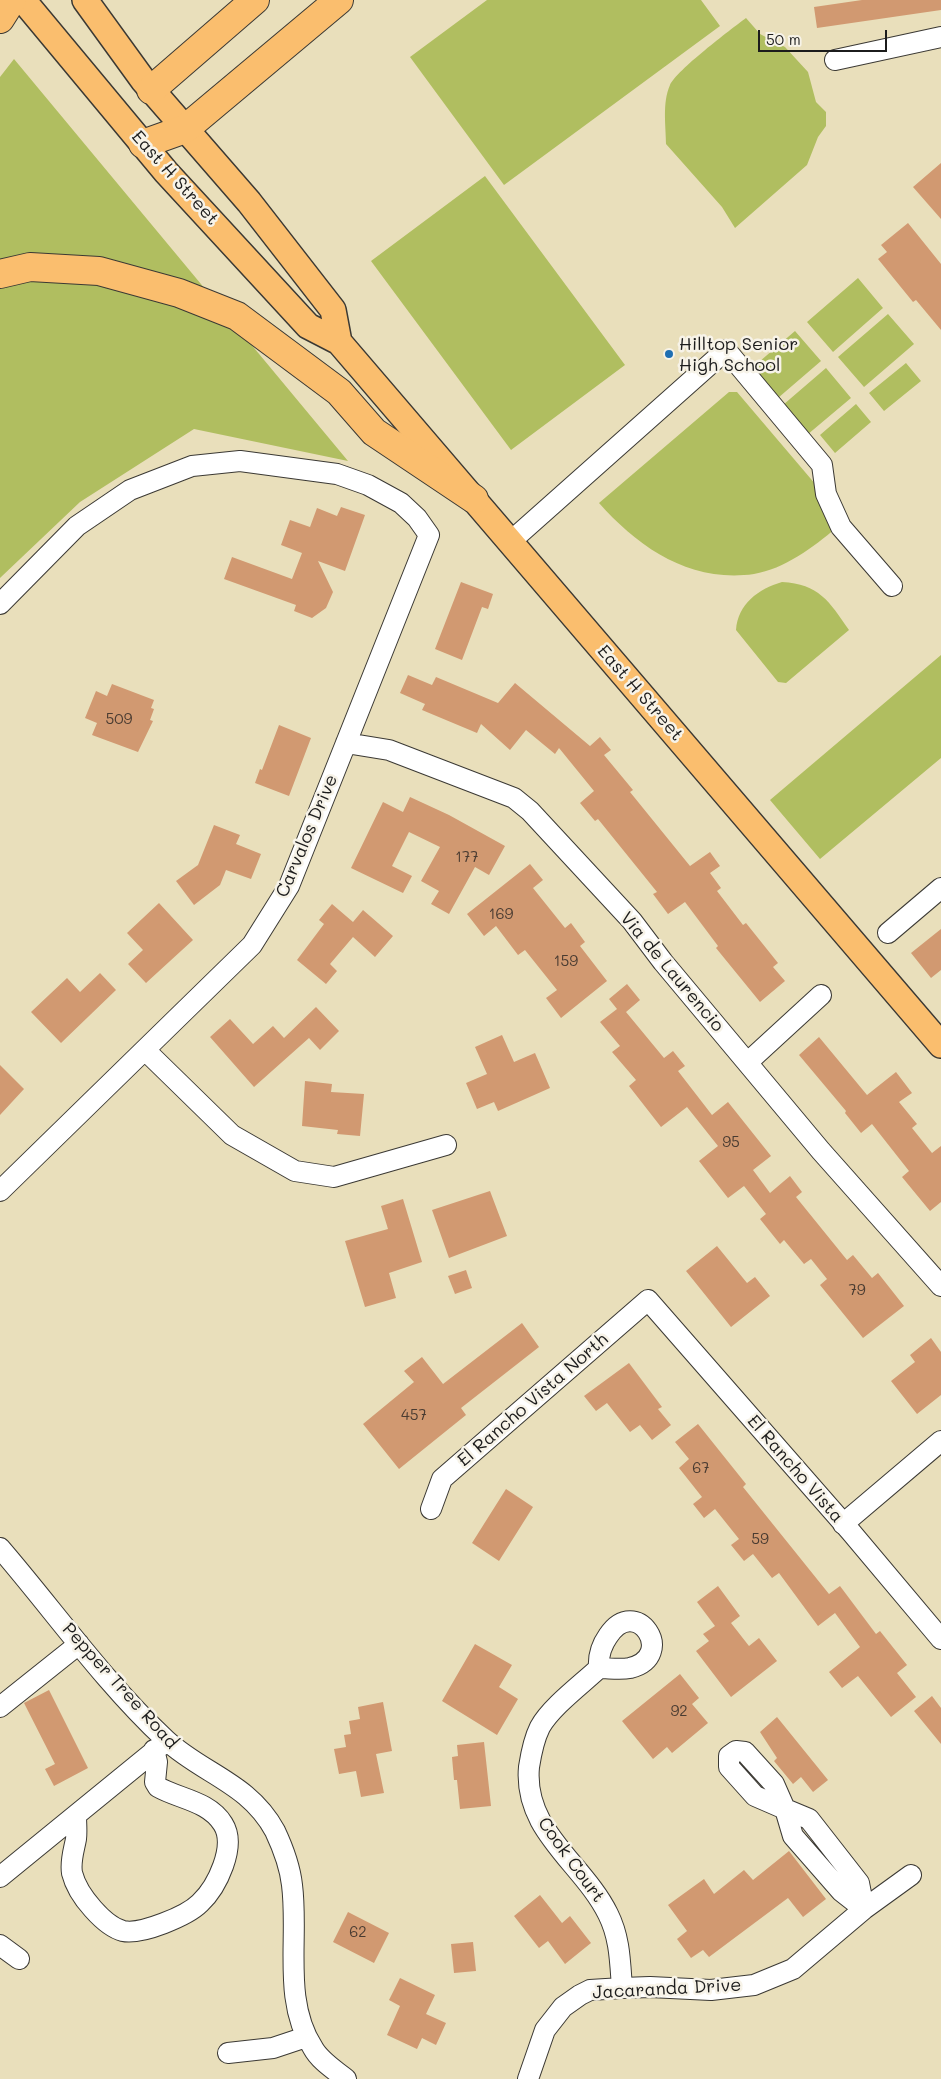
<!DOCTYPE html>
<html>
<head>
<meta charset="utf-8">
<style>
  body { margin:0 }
  #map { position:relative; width:941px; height:2079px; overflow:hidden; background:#e9dfbb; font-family:Mali,sans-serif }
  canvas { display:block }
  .scale { position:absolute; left:758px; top:30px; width:129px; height:22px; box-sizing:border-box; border:2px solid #1c1c1c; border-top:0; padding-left:6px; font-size:15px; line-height:18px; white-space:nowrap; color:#1c1c1c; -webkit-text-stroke:4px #f7f3e8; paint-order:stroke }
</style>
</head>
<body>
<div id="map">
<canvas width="941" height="2079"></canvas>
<div class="scale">50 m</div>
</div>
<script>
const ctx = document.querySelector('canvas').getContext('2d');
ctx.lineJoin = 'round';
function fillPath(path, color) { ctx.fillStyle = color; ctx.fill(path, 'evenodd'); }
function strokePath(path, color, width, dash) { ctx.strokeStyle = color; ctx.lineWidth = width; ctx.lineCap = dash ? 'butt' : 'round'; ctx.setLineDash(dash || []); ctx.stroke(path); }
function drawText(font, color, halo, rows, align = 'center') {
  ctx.font = font + ' Mali,sans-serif'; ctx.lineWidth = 5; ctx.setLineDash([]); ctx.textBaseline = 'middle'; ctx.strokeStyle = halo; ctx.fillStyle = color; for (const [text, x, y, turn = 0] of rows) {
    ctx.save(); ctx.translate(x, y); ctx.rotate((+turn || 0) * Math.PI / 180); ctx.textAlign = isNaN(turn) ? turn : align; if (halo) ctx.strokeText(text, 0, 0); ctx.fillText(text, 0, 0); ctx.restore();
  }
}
const green = new Path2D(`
  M487 0H701L720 26 504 185 410 57Z
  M746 18 760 34 785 47 808 72 816 102 826 112V126L818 137 807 165 735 228 722 207 666 144C666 126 662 103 670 85 677 70 730 30 746 18Z
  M14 59 348 461 194 429 80 502 0 578V77Z
  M485 176 625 365 511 450 371 261Z
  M858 278 883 308 833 352 807 322Z
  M888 314 914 344 864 387 838 357Z
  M795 331 821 361 771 404 745 374Z
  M906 363 921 381 884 411 869 393Z
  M826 368 851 398 801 440 776 411Z
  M729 392H737L822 492 836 528C814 547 784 569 754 574 690 583 639 548 599 503Z
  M856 404 871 422 835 453 820 435Z
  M782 582C819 584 829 601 849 630L786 683 778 682 736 630C738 604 758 589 782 582Z
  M941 655V758L820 859 770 800Z`);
const building = new Path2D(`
  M862 0H941V10L817 28 814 7Z
  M941 163V219L913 187Z
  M908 223 941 264V330L916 300 913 302 878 259 887 252 881 245Z
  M341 507 365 515 345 571 318 561 333 592 326 608 312 618 294 611 296 605 224 579 232 557 292 579 302 553 281 545 290 520 310 527 317 508 337 516Z
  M461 582 493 594 488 609 482 607 462 660 435 649Z
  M408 675 432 685 436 677 498 703 515 683 590 746 600 737 611 750 604 755 633 790 630 792 690 866 710 852 720 866 710 873 721 888 717 891 743 925 746 923 778 963 773 967 785 981 760 1002 716 948 718 946 685 902 668 914 653 894 657 892 598 819 595 821 580 803 594 791 559 748 555 754 526 730 510 750 481 724 477 733 422 710 425 704 400 693Z
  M112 684 154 700 151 708 154 709 150 720 153 721 138 752 92 735 97 723 85 718 96 691 107 696Z
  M279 725 311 738 289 796 255 783 260 769 262 770Z
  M410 797 449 815 505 846 489 875 475 867 449 914 431 904 439 891 421 881 440 847 409 832 392 866 412 876 403 893 351 868 383 802 403 812Z
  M214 825 240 835 236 844 261 854 251 879 226 870 220 885 194 905 176 881 198 865Z
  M530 864 543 880 533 888 565 928 571 923 585 942 580 946 607 981 561 1018 546 998 557 990 525 950 518 955 496 926 484 936 467 914Z
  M159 903 193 940 146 983 128 964 143 950 127 933Z
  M332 904 353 922 363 910 393 936 375 957 353 937 330 964 337 971 326 984 297 960 324 924 319 920Z
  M941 929V970L931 978 911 953Z
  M100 973 116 990 61 1043 31 1012 67 978 80 992Z
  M627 984 640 1000 626 1012 664 1058 673 1051 685 1066 678 1071 712 1115 728 1102 771 1156 753 1170 770 1193 790 1176 802 1192 796 1197 847 1260 853 1255 872 1278 878 1273 904 1306 863 1338 820 1285 827 1279 811 1259 804 1264 784 1240 780 1244 760 1219 766 1214 744 1186 728 1198 699 1161 718 1146 687 1107 661 1127 629 1086 636 1080 612 1052 620 1046 600 1022 617 1009 609 999Z
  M316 1007 339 1031 320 1050 309 1038 254 1087 210 1037 230 1019 253 1044 273 1026 284 1038Z
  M502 1035 514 1062 535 1053 550 1088 498 1111 494 1102 477 1109 466 1083 487 1074 475 1047Z
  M819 1037 867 1095 896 1072 912 1093 899 1102 917 1124 912 1128 932 1153 941 1146V1202L930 1211 902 1177 909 1171 872 1124 861 1133 845 1113 846 1111 799 1055Z
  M0 1065 24 1089 0 1115Z
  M305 1081 332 1084 331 1092 364 1094 360 1136 337 1134 338 1130 302 1126Z
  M490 1191 507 1236 449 1258 432 1210Z
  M403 1199 422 1262 389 1273 396 1298 365 1307 345 1241 388 1229 381 1206Z
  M717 1246 747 1283 755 1277 770 1296 731 1327 686 1271Z
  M466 1270 472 1288 455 1294 448 1276Z
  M522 1323 539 1347 461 1408 466 1415 399 1469 363 1424 414 1382 404 1371 422 1357 443 1384Z
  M931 1338 941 1352V1395L917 1414 891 1381 915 1362 910 1355Z
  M629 1363 662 1407 658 1409 671 1425 652 1440 640 1425 630 1432 607 1403 596 1411 584 1396Z
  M698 1424 746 1484 743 1487 829 1594 840 1586 876 1634 880 1631 907 1665 897 1673 916 1697 891 1717 858 1676 842 1688 829 1672 860 1647 835 1613 818 1626 779 1573 772 1578 753 1554 744 1561 731 1545 739 1539 715 1509 704 1518 693 1504 702 1497 679 1468 689 1459 675 1442Z
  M506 1489 533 1507 499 1561 472 1543Z
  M718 1586 740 1616 731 1623 749 1646 759 1638 777 1661 731 1697 696 1651 709 1641 703 1634 715 1626 697 1602Z
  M475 1644 512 1665 499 1687 518 1699 497 1735 442 1701Z
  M680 1674 699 1698 692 1704 708 1723 672 1753 667 1747 653 1759 622 1721Z
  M49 1690 88 1768 54 1786 45 1769 55 1764 24 1703Z
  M932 1696 941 1708V1744L914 1711Z
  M383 1702 392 1751 376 1754 384 1793 361 1797 356 1771 339 1774 334 1749 346 1747 344 1735 351 1734 349 1721 360 1719 358 1707Z
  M777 1717 828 1780 813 1792 801 1777 793 1784 774 1761 777 1758 760 1732Z
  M484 1742 491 1806 460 1809 457 1780H454L452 1757 458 1756 457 1745Z
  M789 1851 826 1899 803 1917 788 1898 709 1957 703 1950 691 1958 677 1939 687 1931 668 1905 704 1879 714 1894 744 1870 753 1880Z
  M540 1895 562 1923 570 1916 591 1943 565 1964 548 1941 539 1948 514 1916Z
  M348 1912 389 1933 374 1963 333 1942Z
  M473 1942 476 1971 454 1973 451 1944Z
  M400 1978 435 1995 426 2014 446 2023 436 2045 422 2038 417 2049 387 2035 400 2006 389 2000Z`);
const minor = new Path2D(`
  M835 60 941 37
  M510 542 726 350 822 465 826 494 841 527 892 586
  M0 604 77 526 130 490 192 466 240 461 337 474 368 485 401 503 417 518 429 535 289 886 252 945 0 1191
  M346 743 389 750 514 798 530 811 632 921 663 962 821 1151 941 1286
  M888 933 941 888
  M146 1051 232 1135 295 1171 334 1177 446 1145
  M748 1062 821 995
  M431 1509 442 1479 648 1300 851 1532 941 1639
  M843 1524 941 1441
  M0 1548C55 1612 104 1682 166 1740 203 1774 249 1783 275 1831 283 1848 290 1867 292 1885 299 1939 282 2000 313 2048 320 2061 335 2070 346 2079
  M599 1668C598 1656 601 1646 608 1636 636 1593 678 1656 630 1668 620 1670 609 1668 599 1668 582 1684 551 1707 540 1727 534 1739 531 1754 529 1767 523 1831 583 1863 608 1914 620 1938 620 1961 622 1988
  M0 1707 79 1644
  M785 1809 755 1796 729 1767V1756L736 1751 745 1752 774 1784 785 1809 793 1836 841 1891 864 1909 859 1883 809 1819 785 1809
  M76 1816C76 1823 77 1831 76 1839 74 1850 70 1861 72 1873 75 1885 84 1899 93 1909 101 1918 111 1928 123 1931 141 1935 187 1916 200 1903 217 1887 237 1846 223 1824 209 1801 179 1799 158 1787L155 1782 157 1762 154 1750
  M0 1877 163 1744
  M0 1945 19 1959
  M228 2053 273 2048 306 2037
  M528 2079 545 2030 563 2007 580 1995 590 1990 622 1988 650 1987 711 1990 754 1985 793 1969 864 1909 911 1875`);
const major = new Path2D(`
  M23 0 166 172 308 326 339 342 941 1045
  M85 0 143 80 249 202 333 310 339 342`);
const highway = new Path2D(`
  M0 19 12 0
  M151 90 255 0
  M143 144 185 129 339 0
  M0 274 30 267 99 271 179 293 237 316 339 392 374 432 474 499`);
const markers = [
  [669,354,5,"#1f6fb2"]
];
const numberNames = [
  ["509",119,719],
  ["177",467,857],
  ["169",501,914],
  ["159",566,961],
  ["95",731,1142],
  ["79",857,1290],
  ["457",414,1415],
  ["67",701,1468],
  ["59",760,1539],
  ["92",679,1711],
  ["62",358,1932]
];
const streetNames = [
  ["East H Street",175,178,48],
  ["East H Street",640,693,49],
  ["Carvalos Drive",307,836,-67],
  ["Via de Laurencio",672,972,50],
  ["El Rancho Vista North",533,1400,-41],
  ["El Rancho Vista",795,1469,49],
  ["Pepper Tree Road",120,1686,48],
  ["Cook Court",571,1860,54],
  ["Jacaranda Drive",667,1989,-3]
];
const poiNames = [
  ["Hilltop Senior",679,344],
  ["High School",679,365]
];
fillPath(green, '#b0be60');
fillPath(building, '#d19971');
strokePath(minor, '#3b3934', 22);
strokePath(major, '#3b3934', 28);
strokePath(highway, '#3b3934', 30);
strokePath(minor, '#fff', 20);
strokePath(major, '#fabe6e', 25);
strokePath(highway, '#fabe6e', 28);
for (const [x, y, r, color] of markers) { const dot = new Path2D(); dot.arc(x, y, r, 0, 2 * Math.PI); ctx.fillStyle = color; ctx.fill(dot); strokePath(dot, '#f7f3e8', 2); }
drawText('15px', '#493b31', null, numberNames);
drawText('18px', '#1c1c1c', '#f7f3e8', streetNames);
drawText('18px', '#1c1c1c', '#f7f3e8', poiNames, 'left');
</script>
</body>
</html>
